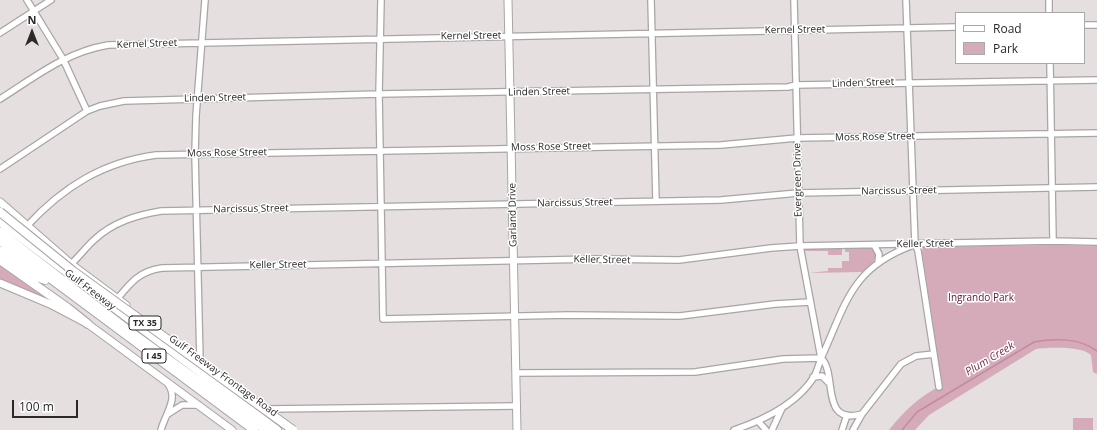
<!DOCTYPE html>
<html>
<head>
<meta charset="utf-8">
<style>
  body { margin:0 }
  #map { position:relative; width:1097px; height:430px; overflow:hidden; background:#e5dfe0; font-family:"Open Sans",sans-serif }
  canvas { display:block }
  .legend { position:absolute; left:955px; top:12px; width:130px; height:52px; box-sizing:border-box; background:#fff; border:1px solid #aaa9aa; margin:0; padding:5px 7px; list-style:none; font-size:12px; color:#2b292a }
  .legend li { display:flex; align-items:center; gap:8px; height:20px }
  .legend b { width:20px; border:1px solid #aaa9aa }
  .north { position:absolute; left:12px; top:12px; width:40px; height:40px; -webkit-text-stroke:3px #fff; paint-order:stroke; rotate:0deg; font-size:11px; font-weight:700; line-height:16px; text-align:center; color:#2b292a }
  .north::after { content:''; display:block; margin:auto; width:14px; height:18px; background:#2b292a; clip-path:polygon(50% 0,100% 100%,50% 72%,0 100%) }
  .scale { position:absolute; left:12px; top:400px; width:66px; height:18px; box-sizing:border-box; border:2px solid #2b292a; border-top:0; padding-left:5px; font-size:12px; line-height:14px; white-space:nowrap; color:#2b292a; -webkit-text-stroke:3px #fff; paint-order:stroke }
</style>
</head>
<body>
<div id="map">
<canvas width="1097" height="430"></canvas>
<ul class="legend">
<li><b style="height:5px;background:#fff"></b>Road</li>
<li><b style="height:11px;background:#d5aab9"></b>Park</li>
</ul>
<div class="north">N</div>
<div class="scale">100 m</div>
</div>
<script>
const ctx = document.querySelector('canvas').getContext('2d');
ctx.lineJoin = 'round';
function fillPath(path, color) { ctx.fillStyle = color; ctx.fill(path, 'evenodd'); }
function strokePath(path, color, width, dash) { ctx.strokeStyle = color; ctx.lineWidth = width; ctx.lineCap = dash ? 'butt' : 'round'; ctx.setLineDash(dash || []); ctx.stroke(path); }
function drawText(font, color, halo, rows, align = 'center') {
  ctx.font = font + ' "Open Sans",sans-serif'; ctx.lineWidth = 3; ctx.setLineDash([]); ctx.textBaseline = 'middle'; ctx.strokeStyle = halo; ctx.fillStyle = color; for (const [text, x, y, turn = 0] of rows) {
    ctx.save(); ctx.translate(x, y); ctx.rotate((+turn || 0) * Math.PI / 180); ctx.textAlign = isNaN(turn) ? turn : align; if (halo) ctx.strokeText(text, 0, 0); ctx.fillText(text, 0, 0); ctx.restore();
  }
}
const green = new Path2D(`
  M1057 245 1097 246V374L1093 372 1091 355C1083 346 1047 347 1036 349L929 415 915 430H889C904 411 920 396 942 385L922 252 923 247Z
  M870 247 873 248C880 261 871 264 862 272L809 273 828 271V268H842V261H849V252H845V248Z
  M806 248H842V255H828V251H805Z
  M0 264 52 300 50 301 0 280Z
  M1073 418H1093V430H1073Z`);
const stream = new Path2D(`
  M902 430 917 412 1034 342C1054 338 1080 338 1097 351`);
const minor = new Path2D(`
  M27 0 63 59 87 111
  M381 0 379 94 383 319 569 315 680 316 775 304 810 302
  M651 0 656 201
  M794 0 800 246 821 358
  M906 0 915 244 918 251 939 387
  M1049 0V13
  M1084 25H1097
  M0 33 51 0
  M1050 63 1053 241
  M0 99C35 77 66 52 108 45L956 27
  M0 169 87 111 100 106 124 101 379 94 788 87 796 85 1097 80
  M27 226C63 187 103 162 156 155L721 145 797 138 1097 133
  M874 245 879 254 878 263
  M71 264C79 257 86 247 94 240 113 222 137 215 161 211L721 200 798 193 1097 187
  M118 298C131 282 140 271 162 268L595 259 679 260 771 248 800 246 1053 241 1097 242
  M821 358C838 373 819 426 862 414
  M200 360 195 154 196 116 205 0
  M516 373 695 372 783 359 821 358
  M813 377 822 376 828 382
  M267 409 517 406
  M168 414 182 405H198
  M758 421 766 430
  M161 430C165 414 179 399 168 384
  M734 430C764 420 796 405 814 377 818 370 819 362 823 354 846 303 852 268 911 246
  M772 430 782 408
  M842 430 847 415
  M853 430 862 414 901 364 916 356 934 354`);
const major = new Path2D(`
  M508 0 517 430
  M0 202 71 264 126 305
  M0 283 50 304 88 324 232 430`);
const highway = new Path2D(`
  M0 222 277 430
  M0 232 128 330 266 430
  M0 241 254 430
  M0 251 37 277 45 280
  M0 260 68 308 88 324`);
const highwayBridge = new Path2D(`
  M0 212 73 271 293 430`);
const shields = [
  [145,323,32],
  [154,356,24]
];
const shieldNames = [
  ["TX 35",145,323],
  ["I 45",154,356]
];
const streetNames = [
  ["Kernel Street",795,30,-1],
  ["Kernel Street",471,36,-1],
  ["Kernel Street",147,44,-2],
  ["Linden Street",863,83,-2],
  ["Linden Street",539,92,-1],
  ["Linden Street",215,98,-1],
  ["Moss Rose Street",875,137,-1],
  ["Moss Rose Street",551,147,-1],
  ["Moss Rose Street",227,153,-1],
  ["Evergreen Drive",798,180,-91],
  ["Narcissus Street",899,191,-1],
  ["Narcissus Street",575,203,-1],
  ["Narcissus Street",251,209,-1],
  ["Garland Drive",513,215,-91],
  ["Keller Street",925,244,-1],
  ["Keller Street",602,260,1],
  ["Keller Street",278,265,-1],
  ["Gulf Freeway",90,290,37],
  ["Gulf Freeway Frontage Road",223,376,36]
];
const parkNames = [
  ["Ingrando Park",981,298]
];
const waterNames = [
  ["Plum Creek",990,359,-31]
];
fillPath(green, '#d5aab9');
strokePath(stream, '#c68aa0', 1.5);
strokePath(minor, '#a9a4a5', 8);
strokePath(major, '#a9a4a5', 9);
strokePath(highway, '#a9a4a5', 10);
strokePath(minor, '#fff', 5.5);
strokePath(major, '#fff', 7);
strokePath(highway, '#fff', 8);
strokePath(highwayBridge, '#a9a4a5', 10, []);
strokePath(highwayBridge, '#fff', 8);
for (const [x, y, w] of shields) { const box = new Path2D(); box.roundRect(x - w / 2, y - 7, w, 14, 3); ctx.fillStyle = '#fff'; ctx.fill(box); strokePath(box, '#2b292a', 1); }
drawText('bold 9px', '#2b292a', null, shieldNames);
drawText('10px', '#2b292a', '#fff', streetNames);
drawText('10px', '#5c1436', '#fff', parkNames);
drawText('italic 11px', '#7a3150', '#fff', waterNames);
</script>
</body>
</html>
